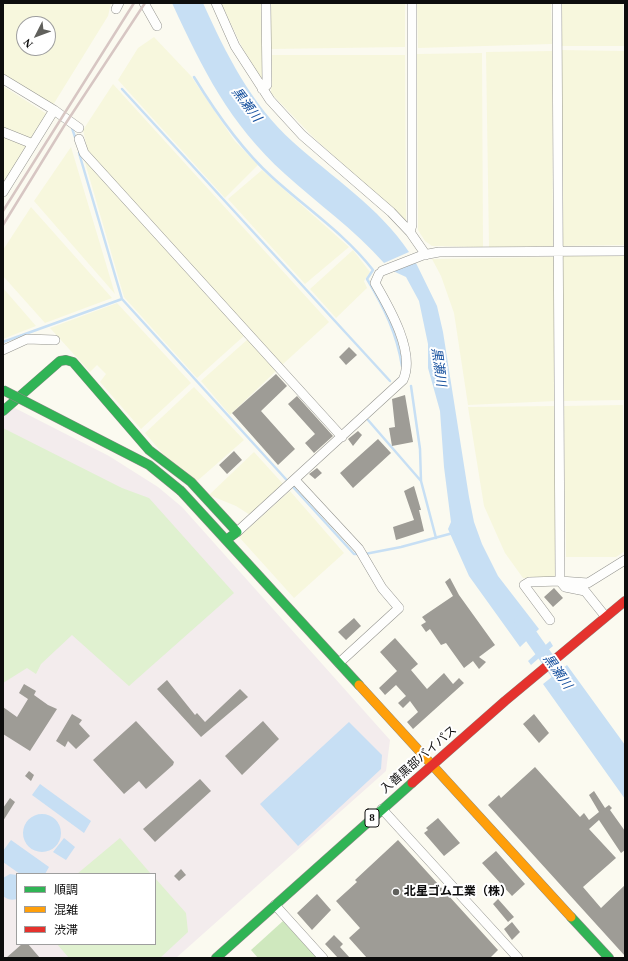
<!DOCTYPE html>
<html>
<head>
<meta charset="utf-8">
<style>
  body { margin:0 }
  #map { position:relative; width:628px; height:961px; overflow:hidden; background:#fbfaf0; font-family:"Times New Roman","Noto Sans JP",serif }
  canvas { display:block }
  .frame { position:absolute; inset:0; border:4px solid #0d0d0d; pointer-events:none }
  .legend { position:absolute; left:16px; top:873px; width:140px; height:72px; box-sizing:border-box; background:#fff; border:1px solid #9e9e9e; margin:0; padding:5px 7px; list-style:none; font-size:12px; color:#0d0d0d }
  .legend li { display:flex; align-items:center; gap:8px; height:20px }
  .legend b { width:20px; border:1px solid #9e9e9e }
  .north { position:absolute; left:16px; top:16px; width:40px; height:40px; box-sizing:border-box; background:#fff; border:1px solid #9e9e9e; border-radius:50%; rotate:228deg; font-size:11px; font-weight:700; line-height:16px; text-align:center; color:#0d0d0d }
  .north::after { content:''; display:block; margin:auto; width:14px; height:18px; background:#60605c; clip-path:polygon(50% 0,100% 100%,50% 72%,0 100%) }
</style>
</head>
<body>
<div id="map">
<canvas width="628" height="961"></canvas>
<div class="frame"></div>
<ul class="legend">
<li><b style="height:5px;background:#30b455"></b>順調</li>
<li><b style="height:5px;background:#ff9f0a"></b>混雑</li>
<li><b style="height:5px;background:#e5322d"></b>渋滞</li>
</ul>
<div class="north">N</div>
</div>
<script>
const ctx = document.querySelector('canvas').getContext('2d');
ctx.lineJoin = 'round';
function fillPath(path, color) { ctx.fillStyle = color; ctx.fill(path, 'evenodd'); }
function strokePath(path, color, width, dash) { ctx.strokeStyle = color; ctx.lineWidth = width; ctx.lineCap = dash ? 'butt' : 'round'; ctx.setLineDash(dash || []); ctx.stroke(path); }
function drawText(font, color, halo, rows, align = 'center') {
  ctx.font = font + ' "Times New Roman","Noto Sans JP",serif'; ctx.lineWidth = 4; ctx.setLineDash([]); ctx.textBaseline = 'middle'; ctx.strokeStyle = halo; ctx.fillStyle = color; for (const [text, x, y, turn = 0] of rows) {
    ctx.save(); ctx.translate(x, y); ctx.rotate((+turn || 0) * Math.PI / 180); ctx.textAlign = isNaN(turn) ? turn : align; if (halo) ctx.strokeText(text, 0, 0); ctx.fillText(text, 0, 0); ctx.restore();
  }
}
const industrial = new Path2D(`
  M3 402 109 456 158 487 182 507 390 740 386 771 176 958H3ZM17 874H155V944H17Z`);
const farmland = new Path2D(`
  M3 3H111L108 16 53 105 3 74ZM24 24H48V48H24Z
  M221 3H263V82L242 47Z
  M271 3H405V47L271 49Z
  M417 3H551L552 44 418 48Z
  M560 3H623L624 46H561Z
  M154 37 191 76 234 140 258 165 225 198 118 80 138 48Z
  M560 50 624 51 625 245 561 246Z
  M552 51 553 246 489 247 486 52Z
  M482 53 483 247 432 246 425 241 418 230 417 54Z
  M272 55H405L406 222 313 137 271 93Z
  M113 84 329 322 282 365 88 152 83 130Z
  M3 86 47 114 31 140 3 129Z
  M3 136 28 146 3 186Z
  M71 147 115 294 34 201Z
  M84 159 245 335 197 378 124 297Z
  M262 170 349 247 305 284 228 199Z
  M31 207 112 298 45 323 3 276V250Z
  M353 250 370 272 364 281 367 288 336 318 310 289Z
  M562 256H625V400L563 401Z
  M554 257 556 401 468 405 454 313 441 276 432 259Z
  M3 288 36 326 3 339Z
  M117 303 191 383 141 429 100 382 106 374 97 365 90 372 50 328Z
  M248 339 276 371 230 415 201 381Z
  M194 387 244 440 196 482 163 454 145 433Z
  M623 405 625 551 616 557H566L564 406Z
  M555 406V576L552 578H523L505 553 484 506 468 407Z
  M254 452 284 485 250 515 236 506 209 495Z
  M290 491 344 553 294 598 239 537Z`);
const green = new Path2D(`
  M3 428 122 488 149 498 234 593 129 686 72 635 41 664 36 674 27 668 3 683Z
  M120 838 151 874H77Z
  M155 878 186 913 188 932 160 958H69L57 944H155Z`);
const forest = new Path2D(`
  M283 921 317 958H258L251 950Z`);
const water = new Path2D(`
  M172 3H203C226 54 251 104 293 142 333 178 379 207 409 252L384 263C354 229 318 204 285 174 229 123 203 70 172 3Z
  M416 263 437 306 443 332 469 497 474 522 482 544 498 576 539 629 520 647 469 576 448 529 451 522 444 467 440 411 428 368V344L419 301 406 277 393 271Z
  M550 641 553 646 531 665 528 661Z
  M567 665 625 745V799L543 684Z
  M349 722 382 755 381 769 298 846 260 804Z
  M40 784 91 821 84 833 32 795Z
  M23 833a19 19 0 1 1 38 0a19 19 0 1 1-38 0Z
  M64 838 75 847 66 860 53 852Z
  M11 840 49 867 45 874H20L3 862V851Z
  M10 874 17 875V899C11 901 7 899 3 896V878Z`);
const stream = new Path2D(`
  M194 77C216 113 241 149 272 177 306 208 345 234 373 270L367 279C384 307 397 334 402 366
  M122 89 390 381
  M72 128 76 140
  M79 153 122 299 354 554H360
  M3 342 122 299
  M411 386 420 449 421 481
  M368 420 421 481 436 538
  M365 554 401 547 453 533`);
const river = new Path2D(`
  M521 622 568 688`);
const building = new Path2D(`
  M349 347 357 355 346 365 339 357Z
  M276 374 287 386 261 411 295 449 278 465 232 413Z
  M405 395 413 442 392 446 389 428 395 427 392 399Z
  M297 396 333 436 314 453 305 443 315 434 288 404Z
  M358 431 362 435 353 446 348 439Z
  M378 439 391 453 353 488 340 473Z
  M234 451 242 460 227 474 219 465Z
  M317 468 322 473 315 479 309 474Z
  M414 486 421 510H419L424 531 396 540 393 527 414 520 404 491Z
  M450 578 459 595 495 645 479 657 486 662 479 669 473 661 464 668 446 643 441 645 430 629 426 632 421 625 426 622 422 617 453 596 445 582Z
  M554 588 563 598 553 607 544 597Z
  M354 618 361 626 346 640 338 632Z
  M395 638 418 664 411 670 427 689 444 673 453 684 459 678 464 683 413 729 407 722 418 712 410 701 403 708 398 703 406 696 396 685 385 695 379 688 397 671 380 652Z
  M167 680 195 715 197 713 205 722 240 689 248 697 201 737 157 689Z
  M24 684 36 691 34 695 48 705 57 709 30 751 3 734V707L17 717 28 699 19 693Z
  M72 714 82 720 79 724 90 736 76 749 68 741 65 747 56 741Z
  M534 714 549 733 539 743 523 724Z
  M136 721 174 762 173 765 146 789 139 781 124 794 93 760Z
  M263 721 279 739 242 775 225 756Z
  M535 767 580 817 584 813 589 820 599 812 589 795 594 791 605 808 609 805 612 808 610 810 625 831V850L621 853 599 820 589 829 616 858 583 887 601 908 625 885V956L488 805 499 795 501 798Z
  M29 771 34 775 31 781 25 776Z
  M200 779 211 791 155 842 143 829Z
  M10 798 15 802 3 821V808Z
  M438 818 460 843 444 856 424 833 428 830 426 828Z
  M398 840 498 950 490 958H367L349 938 360 928 336 901 357 882 355 880Z
  M496 851 525 884 512 896 482 863Z
  M181 869 186 875 179 881 174 876Z
  M317 894 331 910 312 930 297 913Z
  M498 899 514 917 508 922 493 904Z
  M512 922 520 932 512 940 504 929Z
  M334 935 343 944 340 947 350 958H338L325 944Z
  M22 944H28L40 958H6Z`);
const street = new Path2D(`
  M144 3 157 26
  M216 3 235 46 270 100 302 135 391 212 410 232
  M412 3V225L410 232 426 255
  M116 9 119 3
  M3 79 54 110
  M262 89 267 85 266 3
  M3 132 33 144
  M79 139 84 153 342 437
  M3 192 54 110 79 128
  M382 271 423 255 439 252 625 251
  M3 350 27 339 55 340
  M295 480 359 549 382 588 399 608 339 663
  M237 532 403 380C416 353 389 307 375 283L379 274
  M605 616 585 591 565 587 560 581 588 583 625 560
  M550 620 524 585 529 582 560 581 557 3
  M382 809 518 958
  M275 905 323 958`);
const fast = new Path2D(`
  M3 411 60 361 66 360 73 362 149 450 191 482 237 532 226 540
  M181 491 359 685
  M571 917 609 958
  M216 958 412 783`);
const slow = new Path2D(`
  M359 685 571 917`);
const jam = new Path2D(`
  M412 783 505 701 625 601`);
const rail = new Path2D(`
  M3 211 134 3
  M3 225 64 126 145 3`);
const fastBridge = new Path2D(`
  M3 390 149 465 181 491`);
const markers = [
  [396,892,4,"#60605c"]
];
const shields = [
  [372,818,14]
];
const shieldNames = [
  ["8",372,818]
];
const streetNames = [
  ["入善黒部バイパス",419,760,-41]
];
const poiNames = [
  ["北星ゴム工業（株）",404,892]
];
const waterNames = [
  ["黒瀬川",246,105,53],
  ["黒瀬川",438,367,82],
  ["黒瀬川",557,672,55]
];
fillPath(industrial, '#f3eced');
fillPath(farmland, '#f7f7dd');
fillPath(green, '#e0f1d0');
fillPath(forest, '#cfe8be');
fillPath(water, '#c7dff4');
strokePath(stream, '#c7dff4', 2.5);
strokePath(river, '#c7dff4', 14);
fillPath(building, '#9e9c96');
strokePath(street, '#94948f', 10);
strokePath(fast, '#8b8a86', 10);
strokePath(slow, '#8b8a86', 10);
strokePath(jam, '#8b8a86', 10);
strokePath(street, '#fefefd', 9);
strokePath(fast, '#30b455', 9);
strokePath(slow, '#ff9f0a', 9);
strokePath(jam, '#e5322d', 9);
strokePath(rail, '#d7c6c3', 2.5);
strokePath(fastBridge, '#8b8a86', 10, []);
strokePath(fastBridge, '#30b455', 9);
for (const [x, y, r, color] of markers) { const dot = new Path2D(); dot.arc(x, y, r, 0, 2 * Math.PI); ctx.fillStyle = color; ctx.fill(dot); strokePath(dot, '#fff', 1.5); }
for (const [x, y, w] of shields) { const box = new Path2D(); box.roundRect(x - w / 2, y - 9, w, 18, 3); ctx.fillStyle = '#fff'; ctx.fill(box); strokePath(box, '#0d0d0d', 1); }
drawText('bold 11px', '#0d0d0d', null, shieldNames);
drawText('12px', '#0d0d0d', '#fff', streetNames);
drawText('bold 12px', '#0d0d0d', '#fff', poiNames, 'left');
drawText('italic 13px', '#16509e', '#fff', waterNames);
</script>
</body>
</html>
